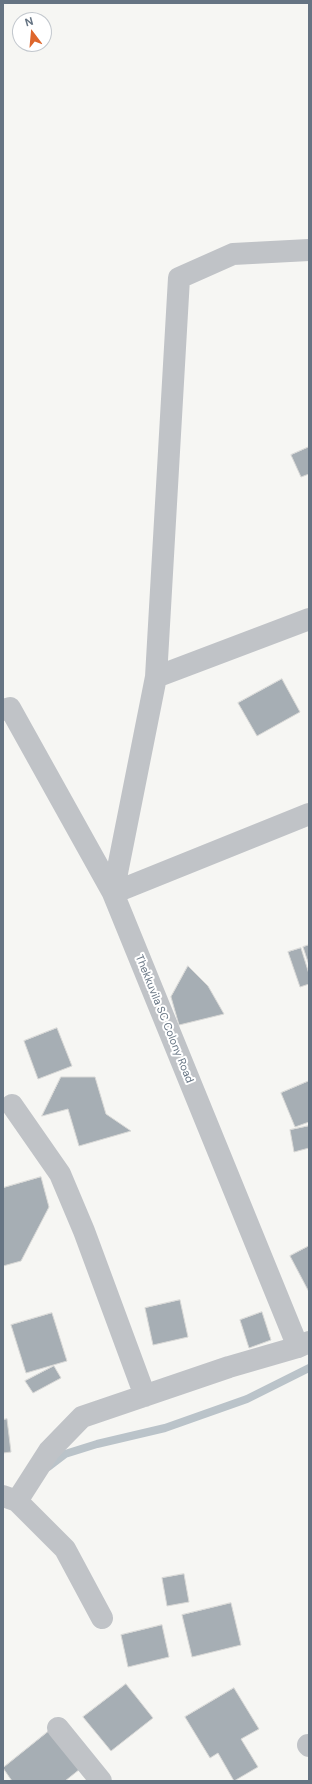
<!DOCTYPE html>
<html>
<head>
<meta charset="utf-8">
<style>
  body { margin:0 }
  #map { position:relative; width:312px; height:1784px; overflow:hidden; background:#f6f6f3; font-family:"DM Sans",sans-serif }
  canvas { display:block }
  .frame { position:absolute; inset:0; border:4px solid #667483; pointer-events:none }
  .north { position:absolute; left:12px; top:12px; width:40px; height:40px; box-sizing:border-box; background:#fff; border:1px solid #c2c7cd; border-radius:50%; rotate:344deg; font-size:11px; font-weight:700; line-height:16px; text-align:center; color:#667483 }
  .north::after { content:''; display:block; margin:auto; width:14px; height:18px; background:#de662c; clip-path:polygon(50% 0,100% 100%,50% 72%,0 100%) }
</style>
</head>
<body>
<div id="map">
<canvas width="312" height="1784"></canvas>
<div class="frame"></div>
<div class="north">N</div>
</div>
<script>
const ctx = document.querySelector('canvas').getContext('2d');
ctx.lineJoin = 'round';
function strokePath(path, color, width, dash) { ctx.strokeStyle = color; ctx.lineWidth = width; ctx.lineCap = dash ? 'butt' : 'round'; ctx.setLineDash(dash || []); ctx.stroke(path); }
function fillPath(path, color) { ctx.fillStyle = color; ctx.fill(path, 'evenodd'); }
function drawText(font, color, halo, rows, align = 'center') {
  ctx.font = font + ' "DM Sans",sans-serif'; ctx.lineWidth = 4; ctx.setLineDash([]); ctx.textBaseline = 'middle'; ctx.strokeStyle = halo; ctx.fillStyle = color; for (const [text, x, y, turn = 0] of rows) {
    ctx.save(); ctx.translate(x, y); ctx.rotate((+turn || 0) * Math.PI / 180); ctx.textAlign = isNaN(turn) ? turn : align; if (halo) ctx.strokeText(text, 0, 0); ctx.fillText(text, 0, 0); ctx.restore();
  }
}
const stream = new Path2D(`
  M48 1467 65 1454 97 1444 165 1428 247 1399 309 1368`);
const building = new Path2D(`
  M309 447V474L301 477 291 455Z
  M282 679 300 712 257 736 238 703Z
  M309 945V965L303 947Z
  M301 948 309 974V984L300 987 288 952Z
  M188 966 208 986 224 1014 179 1025 171 997Z
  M57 1028 72 1066 38 1079 24 1041Z
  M61 1077H95L106 1114 131 1131 79 1146 68 1109 42 1116Z
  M309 1081V1122L295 1127 281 1093Z
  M309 1126V1148L294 1152 290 1130Z
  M41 1177 49 1207 21 1261 3 1266V1188Z
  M309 1246V1292L290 1256Z
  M180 1300 188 1337 153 1345 145 1308Z
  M262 1312 271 1340 249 1348 240 1320Z
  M52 1313 67 1361 26 1373 11 1325Z
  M54 1366 61 1378 33 1393 25 1381Z
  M7 1419 11 1452 3 1453V1420Z
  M184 1574 189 1602 167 1606 162 1578Z
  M231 1603 241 1645 192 1657 182 1615Z
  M162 1625 169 1657 128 1667 121 1635Z
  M126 1684 153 1718 111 1751 83 1717Z
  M234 1688 259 1729 241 1739 258 1767 234 1781 218 1753 210 1758 185 1717Z
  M49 1731 80 1769 65 1781H12L3 1768Z`);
const minor = new Path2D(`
  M156 677 309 619
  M3 710 10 708 113 893 298 1347
  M113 893 156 677 179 278 233 254 309 250
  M113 893 309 814
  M12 1105 60 1174 84 1231 145 1396
  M3 1496 17 1501 49 1451 82 1417 229 1367 298 1347 309 1342
  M17 1501 65 1549 102 1618
  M58 1728 101 1781
  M308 1745 309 1746`);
const streetNames = [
  ["Thekkuvila SC Colony Road",164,1019,68]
];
strokePath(stream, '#bac3c9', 8);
fillPath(building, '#a6aeb4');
strokePath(building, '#d8d8d6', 1);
strokePath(minor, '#c0c3c7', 22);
drawText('11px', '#667483', '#fff', streetNames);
</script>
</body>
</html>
